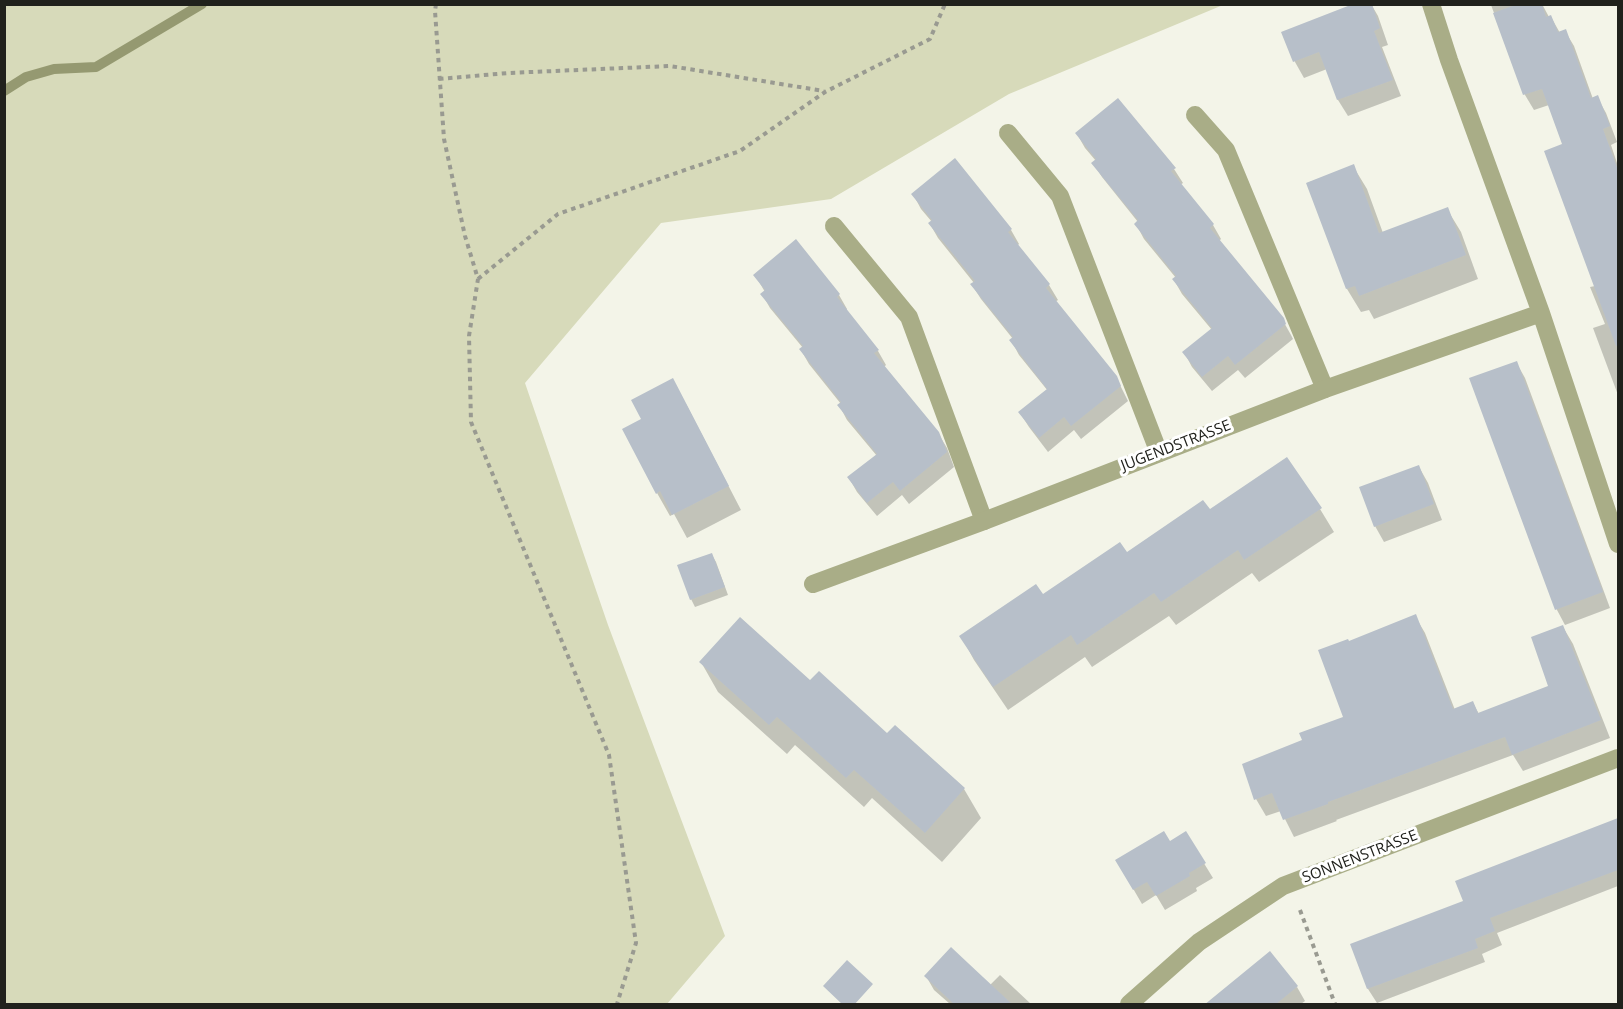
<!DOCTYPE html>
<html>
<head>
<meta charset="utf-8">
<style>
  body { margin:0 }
  #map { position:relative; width:1623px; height:1009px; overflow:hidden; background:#f3f4e8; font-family:"Open Sans",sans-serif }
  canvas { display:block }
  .frame { position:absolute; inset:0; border:6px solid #20211c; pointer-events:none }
</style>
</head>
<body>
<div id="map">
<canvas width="1623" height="1009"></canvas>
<div class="frame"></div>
</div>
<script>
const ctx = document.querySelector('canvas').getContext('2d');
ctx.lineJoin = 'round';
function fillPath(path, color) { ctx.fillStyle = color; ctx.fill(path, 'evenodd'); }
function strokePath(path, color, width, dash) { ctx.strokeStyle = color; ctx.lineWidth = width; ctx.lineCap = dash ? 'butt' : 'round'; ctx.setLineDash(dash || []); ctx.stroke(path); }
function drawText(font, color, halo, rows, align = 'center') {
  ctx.font = font + ' "Open Sans",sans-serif'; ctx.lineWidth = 6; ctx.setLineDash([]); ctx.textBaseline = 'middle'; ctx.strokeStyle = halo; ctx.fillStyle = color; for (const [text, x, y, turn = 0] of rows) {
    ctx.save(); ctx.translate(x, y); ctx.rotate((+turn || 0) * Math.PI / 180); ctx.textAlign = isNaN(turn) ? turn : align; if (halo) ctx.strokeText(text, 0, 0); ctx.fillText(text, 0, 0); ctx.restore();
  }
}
const green = new Path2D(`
  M5 4H1223V5L1009 94 831 199 661 223 525 383 608 625 725 936 667 1004H5Z`);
const shadow = new Path2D(`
  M1371 4 1378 16 1388 45 1382 47 1401 96 1348 116 1338 100 1327 69 1304 78 1295 62 1283 32Z
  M1478 4H1542L1549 17H1551L1560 33 1565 31 1574 46 1593 99 1597 97 1606 113 1617 142 1611 145 1618 166V395L1593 328 1605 324 1590 287 1595 286 1564 145 1549 105 1534 110 1525 95 1491 5Z
  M1118 100 1174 169 1183 183 1180 185 1213 225 1221 239 1219 241 1282 319 1291 335 1293 339 1245 378 1238 370 1212 391 1192 367 1184 352 1212 330 1182 294 1174 280 1176 278 1144 239 1136 224 1138 222 1102 177 1093 163 1096 161 1085 148 1077 134Z
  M1353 166 1367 189 1383 233 1447 209 1461 232 1478 279 1374 319 1369 310 1361 312 1347 289 1307 183Z
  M913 194 1011 230 1019 244 1017 246 1049 285 1058 300 1055 302 1116 377 1128 401 1081 439 1074 430 1048 452 1029 427 1020 413 1048 391 1019 355 1011 340 1013 339 981 299 972 285 974 283 938 238 930 224 932 222 921 209Z
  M755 275 839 295 847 309 846 311 878 351 886 365 884 367 938 433 947 448 954 467 909 504 902 495 877 516 857 492 849 478 877 456 847 420 839 405 841 404 809 364 801 350 803 348 770 308 762 294 765 292Z
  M1516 362 1525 378 1610 608 1565 625 1557 610 1471 379Z
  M686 404 741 510 687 538 674 514 670 516 657 493Z
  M1419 467 1428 483 1442 520 1384 542 1375 526Z
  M1320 509 1334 532 1259 582 1252 573 1176 625 1169 616 1092 667 1085 657 1008 710 974 660 961 636 1210 511Z
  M712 555 716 562 728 595 695 607 691 599Z
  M1415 616 1425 633 1455 710 1473 703 1479 714 1550 687 1563 627 1573 644 1610 738 1523 771 1513 755 1336 820 1337 821 1294 837 1281 811 1266 816 1256 799 1304 741 1345 718 1348 643Z
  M701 662 810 682 964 789 981 818 942 862 872 798 864 807 795 745 787 754 718 692Z
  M1618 820V886L1497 933 1502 945 1482 954 1485 962 1377 1003 1368 989 1352 945 1465 902 1457 882Z
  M1186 834 1213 878 1196 888 1197 891 1165 910 1156 895 1142 904 1117 861 1170 843Z
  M1000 975 1031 1004H950L934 990 926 976 990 985Z
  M1297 987 1305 1001 1301 1004H1206Z`);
const stream = new Path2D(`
  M4 91 26 77 54 69 96 67 202 4`);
const building = new Path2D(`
  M1353 4H1372L1380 28 1374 31 1393 80 1337 100 1319 52 1293 62 1281 32Z
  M1518 4H1542L1546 17 1551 15 1558 32 1566 29 1591 98 1598 95 1610 126 1603 129 1618 170V345L1616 346 1544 151 1562 144 1542 89 1523 95 1493 13Z
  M1118 98 1176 168 1171 171 1214 224 1210 228 1284 318 1286 324 1235 365 1228 356 1202 377 1182 352 1212 328 1172 279 1176 276 1134 224 1138 220 1091 163 1096 159 1075 133Z
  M955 158 1012 229 1008 232 1050 284 1046 288 1117 376 1121 386 1071 426 1064 417 1039 438 1018 412 1047 389 1009 340 1013 337 970 284 975 281 928 223 932 220 911 194Z
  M1354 164 1379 233 1448 207 1466 255 1359 296 1355 286 1346 289 1306 183Z
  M796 239 840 294 837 297 879 350 874 353 939 432 947 452 900 491 893 482 867 503 847 477 877 454 837 405 841 402 799 349 803 346 760 294 765 290 753 275Z
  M1517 361 1603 592 1555 610 1469 378Z
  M673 378 729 486 672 515 660 491 656 494 622 429 641 419 631 400Z
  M1287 457 1322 508 1244 560 1238 550 1161 602 1154 593 1077 645 1071 635 993 687 959 636 1036 584 1043 594 1120 542 1127 552 1203 500 1210 509Z
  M1419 465 1434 504 1374 527 1359 487Z
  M712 553 725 587 690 600 677 565Z
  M1416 614 1453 709 1473 701 1478 713 1548 686 1531 637 1563 625 1601 720 1512 755 1505 737 1328 802V804L1283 820 1272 793 1254 800 1242 764 1302 740 1299 733 1343 717 1318 650 1348 639 1349 641Z
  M740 617 810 680 819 671 887 733 895 725 965 788 925 833 854 770 846 778 777 717 769 725 699 662Z
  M1618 818V870L1490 918 1495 931 1475 939 1478 948 1367 989 1350 944 1463 901 1455 881Z
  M1164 831 1170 841 1186 831 1206 863 1189 873 1190 876 1156 896 1147 882 1133 890 1115 860Z
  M951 947 968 963 1013 1005H955L924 976Z
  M1270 951 1298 986 1275 1005H1204Z
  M847 960 873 984 854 1005H843L823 986Z`);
const path = new Path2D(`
  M436 4 435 11 444 139 465 236 478 279 469 336 471 422 609 755 636 943 617 1004
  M439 79 508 73 670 66 824 91
  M478 279 558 214 740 151 825 92 930 39 945 4
  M1300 910 1335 1004`);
const lane = new Path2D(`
  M1195 115 1226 150 1325 389
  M1008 133 1060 196 1159 453
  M834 226 909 317 984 521`);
const street = new Path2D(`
  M1431 4 1449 60 1541 313 1618 544
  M813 584 984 521 1325 389 1541 313
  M1129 1004 1199 942 1283 886 1618 758`);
const streetNames = [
  ["JUGENDSTRASSE",1176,446,-21],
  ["SONNENSTRASSE",1360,857,-21]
];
fillPath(green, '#d7daba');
fillPath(shadow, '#0003');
strokePath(stream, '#959971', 10);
fillPath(building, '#b7bfc9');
strokePath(path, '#999a91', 4, [4.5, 4.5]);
strokePath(lane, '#a9ad87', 18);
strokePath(street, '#a9ad87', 18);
drawText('15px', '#20211c', '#fff', streetNames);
</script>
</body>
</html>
